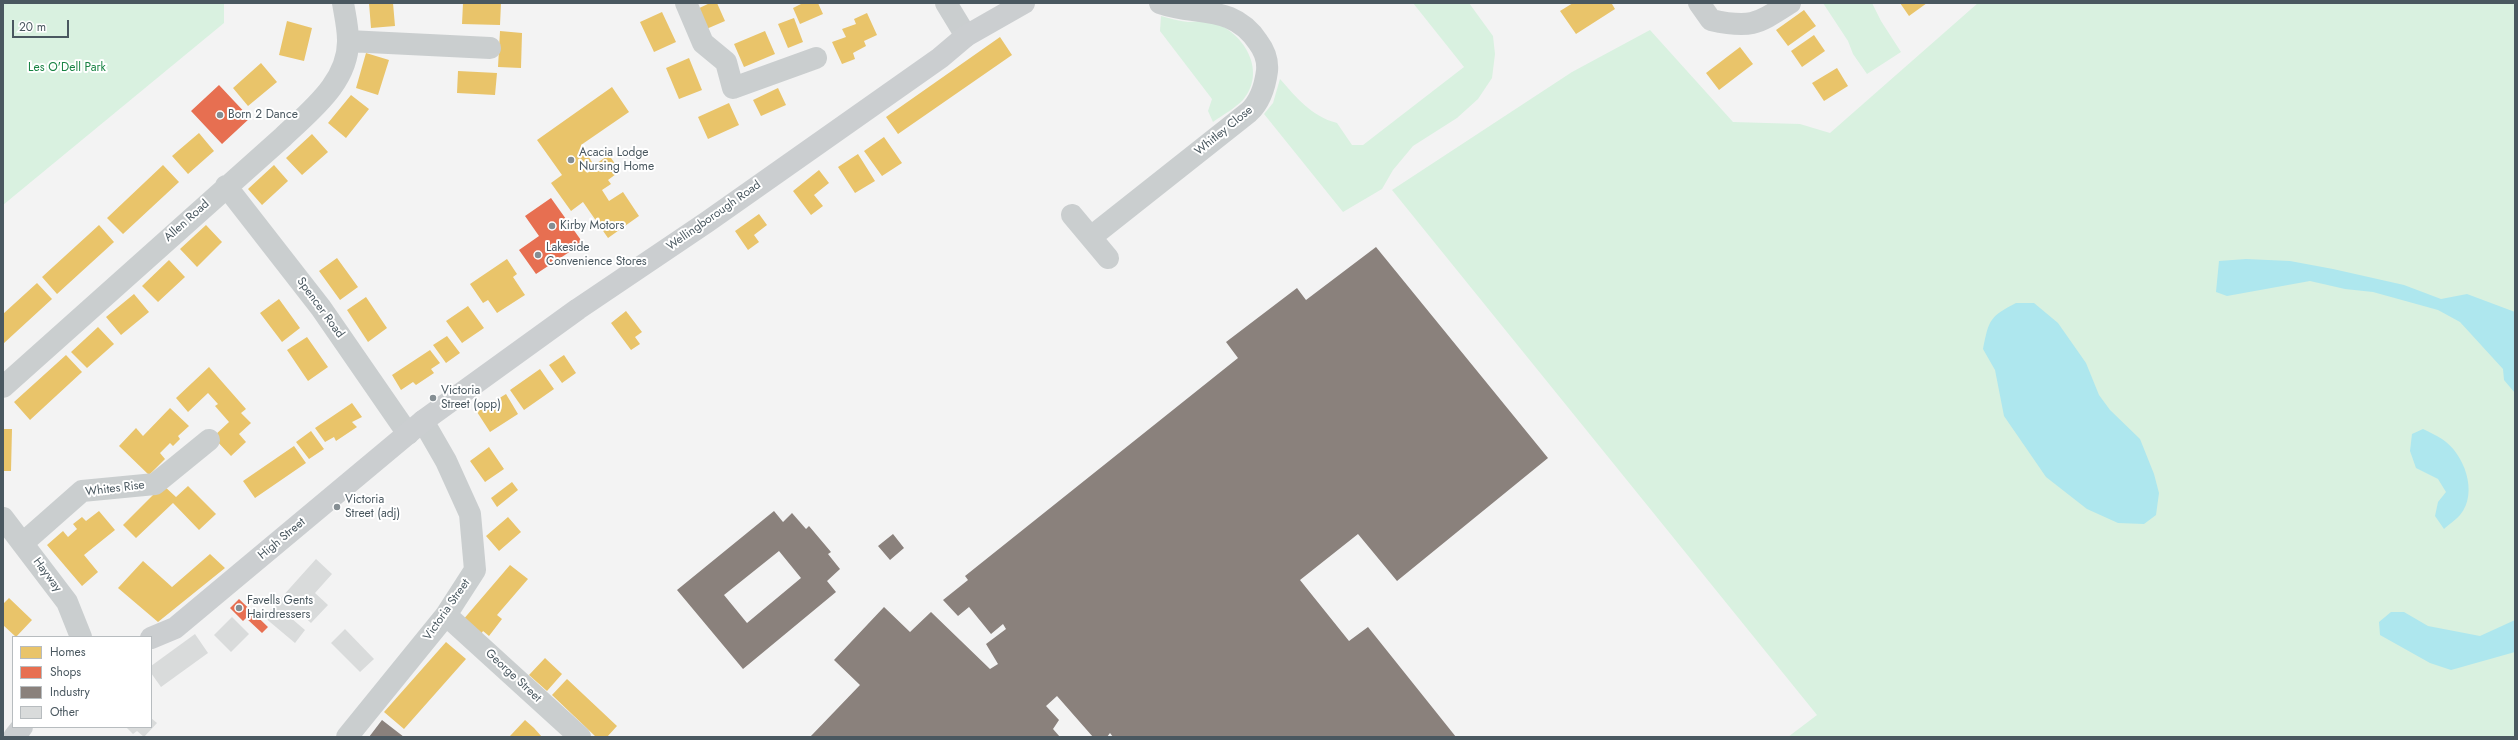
<!DOCTYPE html>
<html>
<head>
<meta charset="utf-8">
<style>
  body { margin:0 }
  #map { position:relative; width:2518px; height:740px; overflow:hidden; background:#f3f3f3; font-family:Jost,sans-serif }
  canvas { display:block }
  .frame { position:absolute; inset:0; border:4px solid #4a5860; pointer-events:none }
  .legend { position:absolute; left:12px; top:636px; width:140px; height:92px; box-sizing:border-box; background:#fff; border:1px solid #b7bcbf; margin:0; padding:5px 7px; list-style:none; font-size:12px; color:#4a5860 }
  .legend li { display:flex; align-items:center; gap:8px; height:20px }
  .legend b { width:20px; border:1px solid #b7bcbf }
  .scale { position:absolute; left:12px; top:20px; width:57px; height:18px; box-sizing:border-box; border:2px solid #4a5860; border-top:0; padding-left:5px; font-size:12px; line-height:14px; white-space:nowrap; color:#4a5860; -webkit-text-stroke:3px #fff; paint-order:stroke }
</style>
</head>
<body>
<div id="map">
<canvas width="2518" height="740"></canvas>
<div class="frame"></div>
<ul class="legend">
<li><b style="height:11px;background:#e9c46a"></b>Homes</li>
<li><b style="height:11px;background:#e76f51"></b>Shops</li>
<li><b style="height:11px;background:#8a817c"></b>Industry</li>
<li><b style="height:11px;background:#d9dbdb"></b>Other</li>
</ul>
<div class="scale">20 m</div>
</div>
<script>
const ctx = document.querySelector('canvas').getContext('2d');
ctx.lineJoin = 'round';
function fillPath(path, color) { ctx.fillStyle = color; ctx.fill(path, 'evenodd'); }
function strokePath(path, color, width, dash) { ctx.strokeStyle = color; ctx.lineWidth = width; ctx.lineCap = dash ? 'butt' : 'round'; ctx.setLineDash(dash || []); ctx.stroke(path); }
function drawText(font, color, halo, rows, align = 'center') {
  ctx.font = font + ' Jost,sans-serif'; ctx.lineWidth = 4; ctx.setLineDash([]); ctx.textBaseline = 'middle'; ctx.strokeStyle = halo; ctx.fillStyle = color; for (const [text, x, y, turn = 0] of rows) {
    ctx.save(); ctx.translate(x, y); ctx.rotate((+turn || 0) * Math.PI / 180); ctx.textAlign = isNaN(turn) ? turn : align; if (halo) ctx.strokeText(text, 0, 0); ctx.fillText(text, 0, 0); ctx.restore();
  }
}
const green = new Path2D(`
  M3 3H224V23L3 205Z
  M1413 3H1469L1493 36 1495 54 1492 78 1478 99 1457 118 1413 146 1393 170 1382 189 1343 212 1264 114 1273 103 1280 79C1297 98 1311 116 1337 123L1352 145H1363L1464 67Z
  M1823 3H1872L1881 21 1901 52 1867 74 1853 54 1848 41Z
  M1978 3H2515V737H1788L1817 715 1392 190 1572 72 1650 30 1733 122 1800 124 1830 133Z
  M1161 16C1169 18 1179 21 1188 22 1196 22 1208 20 1215 23 1245 34 1267 72 1243 100 1235 108 1223 115 1213 122L1208 111 1212 99 1160 31Z`);
const water = new Path2D(`
  M2246 259 2290 261 2333 269 2404 285 2441 299 2467 294 2515 312V393L2504 380 2503 369 2460 322 2438 310 2373 292 2345 289 2310 281 2227 296 2216 292 2219 261Z
  M2016 303H2034L2058 323 2086 363 2099 395 2110 410 2140 439 2154 474 2159 493 2156 515 2144 524 2118 523 2087 509 2046 477 2004 416 1995 370 1983 349C1989 320 1989 317 2016 303Z
  M2423 429C2429 432 2436 435 2442 439 2464 453 2479 493 2460 515 2456 520 2449 524 2444 529L2435 516 2438 502 2446 492 2438 479 2416 468 2410 451 2412 434Z
  M2391 612H2404L2428 626 2480 636 2515 620V652L2451 670 2430 663 2380 635 2379 622Z`);
const homes = new Path2D(`
  M369 3H393L395 26 371 28Z
  M463 3H501L500 25 462 24Z
  M710 3H717L725 21 704 30 695 10Z
  M803 3H818L823 14 800 24 793 8Z
  M1573 3H1614L1612 4 1615 9 1576 34 1560 11Z
  M1900 3H1927L1909 16Z
  M1804 10 1816 26 1788 46 1776 30Z
  M662 12 676 42 654 52 640 22Z
  M867 13 877 35 864 41 866 46 853 53 855 59 842 64 832 42 846 37 842 29 856 24 854 19Z
  M794 18 803 42 788 48 778 24Z
  M287 21 312 28 304 61 279 55Z
  M500 31 522 33 521 68 498 67Z
  M765 31 775 54 744 67 734 44Z
  M1814 35 1825 51 1802 67 1791 51Z
  M1000 37 1012 55 898 134 886 117Z
  M1740 47 1753 64 1719 90 1706 73Z
  M366 53 389 60 378 95 356 88Z
  M689 58 702 90 679 99 666 68Z
  M261 63 277 82 248 106 233 88Z
  M1837 68 1848 86 1824 101 1812 83Z
  M458 71 497 73 495 95 457 93Z
  M612 87 629 112 581 145 594 165 609 155 620 171 608 180 611 184 602 190 609 201 623 192 639 216 608 238 583 202 571 211 551 183 562 175 537 140Z
  M778 88 786 105 761 116 753 100Z
  M351 95 369 109 346 138 328 123Z
  M729 103 739 125 708 139 698 117Z
  M199 133 214 151 188 174 172 156Z
  M312 134 328 152 302 175 286 158Z
  M884 137 902 163 882 176 864 151Z
  M858 154 875 181 855 193 838 167Z
  M163 165 179 182 123 234 107 218Z
  M274 165 288 181 262 205 248 189Z
  M819 170 829 183 814 195 823 206 811 215 793 191Z
  M759 214 767 225 754 235 759 242 748 250 735 231Z
  M99 225 114 242 57 294 42 277Z
  M206 225 222 242 197 267 180 249Z
  M337 258 358 287 340 300 319 271Z
  M507 259 517 274 513 277 525 295 497 313 488 300 483 303 470 284Z
  M169 260 185 277 158 302 142 286Z
  M37 283 52 299 3 344V314Z
  M134 294 149 312 121 335 106 317Z
  M366 297 387 328 368 342 347 310Z
  M279 299 300 328 282 342 260 313Z
  M468 306 484 328 462 343 446 321Z
  M626 311 642 332 635 337 640 344 631 350 611 323Z
  M98 327 114 344 87 368 71 352Z
  M447 336 460 353 446 363 433 345Z
  M307 337 328 367 308 381 287 350Z
  M430 350 440 363 431 369 434 373 416 385 413 382 401 390 392 375Z
  M66 355 82 372 30 420 14 402Z
  M564 355 576 373 562 383 549 365Z
  M209 367 246 409 241 413 251 423 239 434 246 442 231 456 213 437 229 422 215 406 218 404 208 393 188 412 176 398Z
  M540 369 554 389 524 410 510 390Z
  M506 394 518 414 490 432 477 412Z
  M352 403 362 417 352 422 357 427 336 441 334 437 325 442 315 428Z
  M170 408 189 426 178 436 180 439 173 446 170 443 160 453 165 459 149 475 119 446 136 428 143 436Z
  M3 429H12L11 471H3Z
  M311 431 324 449 309 459 296 442Z
  M294 446 306 463 255 498 243 481Z
  M489 447 504 469 485 482 470 461Z
  M512 482 518 490 497 507 491 498Z
  M163 485 176 497 188 486 216 514 199 530 173 503 136 538 123 525Z
  M99 511 115 530 84 555 98 572 82 586 47 545 63 531 68 537 77 529 73 524 82 517 86 521Z
  M508 517 521 532 499 551 486 536Z
  M210 554 225 568 158 622 118 588 143 561 172 587Z
  M510 565 528 579 497 615 502 619 489 636 483 631 480 636 462 621Z
  M9 598 32 620 16 637 3 625V604Z
  M446 642 466 659 404 729 384 712Z
  M545 658 562 674 547 691 529 675Z
  M567 679 617 726 607 737H596L552 695Z
  M525 720 534 728 542 737H512L510 736Z`);
const shops = new Path2D(`
  M219 85 250 118 222 144 191 111Z
  M551 198 583 243 536 274 519 250 539 236 525 216Z
  M239 599 268 627 262 633 246 618 243 621 230 608Z`);
const industry = new Path2D(`
  M1376 247 1548 458 1397 581 1358 534 1300 580 1349 641 1368 627 1456 737H1113L1110 733 1107 737H1093L1057 696 1046 706 1059 720 1053 729 1060 737H810L860 685 834 660 884 607 910 632 931 612 990 669 998 664 986 644 1006 629 1003 624 991 634 969 607 958 616 943 600 968 580 965 576 1238 358 1226 342 1297 288 1306 300Z
  M774 511 783 522 792 513 806 529 809 526 831 552 828 554 840 569 827 581 836 592 743 669 677 590ZM779 551 801 578 747 623 724 595Z
  M893 534 904 548 890 560 878 546Z
  M382 720 404 737H369Z`);
const building = new Path2D(`
  M316 559 332 574 315 593 328 605 311 623 297 610 291 618 305 630 295 643 264 617Z
  M232 617 249 634 231 652 214 635Z
  M345 629 374 659 360 672 331 643Z
  M195 634 208 653 161 687 151 673V666Z
  M151 718 157 723 144 737 137 731 133 734 126 727H151Z`);
const street = new Path2D(`
  M686 3 703 43 726 62 733 88 816 58
  M946 3 966 36
  M1699 3 1711 20C1751 29 1757 24 1790 3
  M348 41 490 48
  M226 186 321 308 408 434
  M1072 215 1108 258
  M1091 237 1249 112C1261 101 1265 86 1267 71 1268 61 1264 50 1258 42 1233 4 1197 16 1160 3
  M3 387 283 137C310 111 349 82 348 40 348 28 345 15 343 3
  M3 518 67 602 81 637
  M23 543 82 491 155 484 209 440
  M446 615 580 737
  M347 737 446 615 475 570 470 514 446 461 423 421`);
const secondary = new Path2D(`
  M151 638 175 628 423 421 578 309 707 222 940 58 966 36 1024 3
  M14 737 22 727`);
const markers = [
  [220,115,4,"#858e93"],
  [571,160,4,"#858e93"],
  [552,226,4,"#858e93"],
  [538,255,4,"#858e93"],
  [433,398,4,"#858e93"],
  [337,507,4,"#858e93"],
  [239,608,4,"#858e93"]
];
const parkNames = [
  ["Les O'Dell Park",67,68]
];
const poiNames = [
  ["Born 2 Dance",228,115],
  ["Acacia Lodge",579,153],
  ["Nursing Home",579,167],
  ["Kirby Motors",560,226],
  ["Lakeside",546,248],
  ["Convenience Stores",546,262],
  ["Victoria",441,391],
  ["Street (opp)",441,405],
  ["Victoria",345,500],
  ["Street (adj)",345,514],
  ["Favells Gents",247,601],
  ["Hairdressers",247,615]
];
const streetNames = [
  ["Whitley Close",1224,131,-39],
  ["Wellingborough Road",714,216,-35],
  ["Allen Road",187,221,-42],
  ["Spencer Road",320,308,54],
  ["Whites Rise",115,489,-7],
  ["High Street",282,539,-40],
  ["Hayway",47,575,53],
  ["Victoria Street",447,610,-55],
  ["George Street",513,676,43]
];
fillPath(green, '#d9f1e0');
fillPath(water, '#aee7ee');
fillPath(homes, '#e9c46a');
fillPath(shops, '#e76f51');
fillPath(industry, '#8a817c');
fillPath(building, '#d9dbdb');
strokePath(street, '#cacecf', 22);
strokePath(secondary, '#cbced0', 22);
for (const [x, y, r, color] of markers) { const dot = new Path2D(); dot.arc(x, y, r, 0, 2 * Math.PI); ctx.fillStyle = color; ctx.fill(dot); strokePath(dot, '#fff', 1.5); }
drawText('12px', '#198344', '#fff', parkNames);
drawText('12px', '#4a5860', '#fff', poiNames, 'left');
drawText('12px', '#4a5860', '#fff', streetNames);
</script>
</body>
</html>
